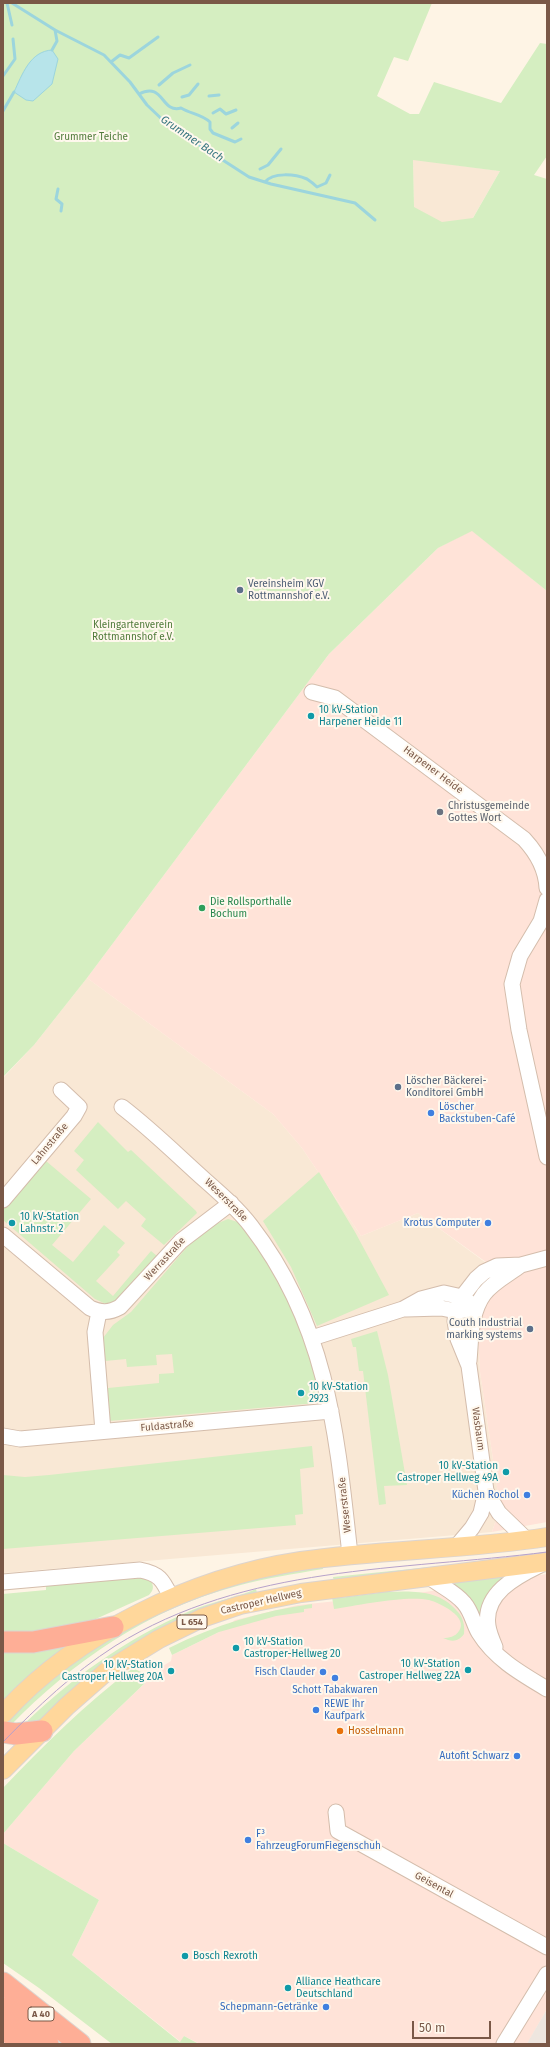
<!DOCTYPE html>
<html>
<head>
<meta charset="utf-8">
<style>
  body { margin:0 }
  #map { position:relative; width:550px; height:2047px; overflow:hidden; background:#fef4e5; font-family:"Fira Sans",sans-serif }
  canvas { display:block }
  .frame { position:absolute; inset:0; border:4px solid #7a5847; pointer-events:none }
  .scale { position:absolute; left:412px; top:2021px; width:79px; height:18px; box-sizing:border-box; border:2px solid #7a5847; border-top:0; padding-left:5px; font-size:12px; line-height:14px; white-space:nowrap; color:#7a5847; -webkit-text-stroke:3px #fff8ed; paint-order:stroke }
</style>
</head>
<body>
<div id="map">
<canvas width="550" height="2047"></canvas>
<div class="frame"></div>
<div class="scale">50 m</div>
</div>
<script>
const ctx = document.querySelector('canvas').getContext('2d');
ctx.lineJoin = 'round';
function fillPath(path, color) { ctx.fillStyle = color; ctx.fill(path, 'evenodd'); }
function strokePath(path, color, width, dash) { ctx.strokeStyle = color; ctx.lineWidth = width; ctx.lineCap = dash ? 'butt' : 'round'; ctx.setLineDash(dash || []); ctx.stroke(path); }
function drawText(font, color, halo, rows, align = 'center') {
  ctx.font = font + ' "Fira Sans",sans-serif'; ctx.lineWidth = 4; ctx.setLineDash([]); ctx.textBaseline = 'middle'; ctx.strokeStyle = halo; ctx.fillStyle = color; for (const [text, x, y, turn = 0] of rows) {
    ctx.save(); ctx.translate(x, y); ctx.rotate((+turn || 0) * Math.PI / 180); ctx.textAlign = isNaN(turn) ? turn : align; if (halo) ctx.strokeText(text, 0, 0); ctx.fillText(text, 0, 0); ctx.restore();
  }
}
const residential = new Path2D(`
  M413 159 500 171 463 235 414 224Z
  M87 978 273 1114 302 1148 361 1236 418 1213 508 1279 477 1314 480 1372 500 1507 492 1532 3 1573V1078L34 1045Z`);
const commercial = new Path2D(`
  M472 530 547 591V1522L492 1532 500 1507 480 1372 477 1314 484 1300 508 1278 418 1213 361 1236 302 1148 273 1114 87 978 329 654 438 548Z
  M547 1574V2009L527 2044H200L184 2036 181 2042 72 1955 99 1900 3 1843V1834L74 1751 163 1666 171 1661 172 1655 219 1632 235 1620 298 1605 425 1592Z`);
const industrial = new Path2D(`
  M547 2009V2044H527L529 2040Z`);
const green = new Path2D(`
  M3 3H432L408 61 394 57 377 96 410 114H419L434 82 501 103 540 43 547 44V156L534 175 547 179V591L472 531 438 548 329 654 87 978 34 1045 3 1077ZM413 160 499 171H500L473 218 442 222 414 207Z
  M98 1122 128 1152 131 1150 196 1211 197 1213 164 1245 141 1226 146 1219 126 1201 118 1209 76 1170 84 1160 74 1151Z
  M43 1160 46 1161 91 1199 52 1245 73 1262 104 1225 125 1243 117 1252 120 1255 96 1281 113 1296 151 1251 157 1256 118 1303 108 1305 95 1299 3 1220V1208Z
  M319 1172 355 1232 389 1295 317 1326 291 1267 263 1221Z
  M228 1219 241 1223 269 1262 292 1308 309 1349 322 1397 317 1403 109 1421 104 1391 107 1380 108 1388 159 1383V1374L174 1373 172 1354 156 1355 157 1365 127 1367 126 1359 105 1361 106 1369 101 1366 103 1338 113 1325 131 1312 194 1239 211 1226Z
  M377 1331 388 1375 407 1485 384 1486 386 1504 379 1505 363 1371H359L356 1347H353L351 1339Z
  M312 1446 314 1467 300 1469 303 1514 295 1515 296 1525 3 1549V1475L25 1477 49 1475Z
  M508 1559 334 1582 333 1577Z
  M322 1565 323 1569C294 1574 265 1578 237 1586 149 1609 73 1661 10 1726L9 1724V1718L27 1698 80 1657 156 1612 237 1582Z
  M142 1574C150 1579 158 1586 149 1595L78 1627 3 1637V1594L46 1590V1583Z
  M510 1574 483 1620 448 1582Z
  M256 1589 257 1593 228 1602 40 1721 20 1728C70 1679 125 1639 190 1611 211 1602 235 1598 256 1589Z
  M384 1590 385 1592C411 1591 439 1589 457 1611 463 1617 465 1625 464 1634 458 1642 452 1642 443 1638 449 1638 455 1637 459 1631 469 1617 440 1603 429 1600 407 1595 358 1605 334 1609L332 1597 338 1596 339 1598 378 1593V1591Z
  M312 1604V1608L304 1609V1612L276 1616 219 1632 172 1655 169 1648C215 1625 261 1611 312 1604Z
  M81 1636 3 1704V1646Z
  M133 1668 143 1673 145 1683 74 1751 3 1834V1788C44 1745 85 1704 133 1668Z
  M3 1843 99 1900 72 1955 180 2042 184 2036 199 2044H112L39 1988 3 1963Z`);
const water = new Path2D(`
  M52 50 58 59 52 84 33 101 26 100 14 92C22 75 30 51 52 50Z`);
const stream = new Path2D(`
  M7 3 12 25
  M12 3 55 30 104 55 130 82 147 105 167 124 249 177 271 184 355 203 375 220
  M52 50 57 41 55 30
  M111 62 120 55 129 58 158 37
  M3 76 15 59 13 39
  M159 85 173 73 190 65
  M139 94C164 81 161 114 181 108 191 114 201 114 210 122V129L213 133 235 142 241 139
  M209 96 219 95
  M182 97 189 95 198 84
  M3 111 14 92
  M213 113 220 109 226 114 236 110
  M232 128 238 123
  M260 169 268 165 281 149
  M265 182C273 172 295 174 307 179 310 181 314 184 317 187L326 183 330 175
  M58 189 56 199 62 204 61 211`);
const minor = new Path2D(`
  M312 692 335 698 524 839C537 853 546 868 547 888
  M547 900 541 921 520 956 512 984 519 1030 547 1157
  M122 1107C152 1130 178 1156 206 1181 222 1195 238 1209 251 1226 328 1326 337 1435 350 1555
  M3 1200 74 1116 79 1107 61 1090
  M3 1235 90 1308C101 1313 109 1313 120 1307L181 1241 231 1203
  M406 1309 441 1308 456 1311 465 1310
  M99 1312 95 1332 103 1431
  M312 1338 403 1309 421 1299 444 1293 462 1297 476 1308
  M469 1361C471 1339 470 1313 484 1294 493 1282 509 1274 521 1265
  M3 1436 20 1439 331 1411
  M486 1491 499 1513 527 1540
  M456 1547 472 1528 481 1513 486 1491 469 1366 458 1339 455 1321 456 1311 462 1297 476 1279 484 1272 497 1266 521 1265 547 1258
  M428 1576C440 1586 454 1591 464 1603 472 1612 473 1623 479 1633 495 1659 522 1674 547 1689
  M3 1582 140 1570C161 1574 163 1581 172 1599
  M495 1647C492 1640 489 1633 488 1626 483 1594 515 1577 540 1565
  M336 1812 338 1831 547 1947
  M504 2044 547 1974`);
const major = new Path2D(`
  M3 1714C76 1633 194 1577 301 1561 383 1549 466 1550 547 1537
  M3 1770 67 1706 107 1671 159 1639 202 1618 240 1605 301 1593 547 1562`);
const highway = new Path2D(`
  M3 1642H33L113 1627
  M3 1732 16 1734 42 1731
  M3 1983 80 2044
  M3 2008 48 2044
  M3 2027 22 2044`);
const tram = new Path2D(`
  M3 1742C38 1706 73 1673 115 1646 247 1564 399 1571 547 1552`);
const markers = [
  [240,590,4,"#5c6f8a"],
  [311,716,4,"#0f9aa8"],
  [440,812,4,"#6b7280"],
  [202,908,4,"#2e9e5b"],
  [398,1087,4,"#5c6f8a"],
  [431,1113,4,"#3f7fe0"],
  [12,1223,4,"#0f9aa8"],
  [488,1223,4,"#3f7fe0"],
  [530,1329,4,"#5c6f8a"],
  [301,1393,4,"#0f9aa8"],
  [506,1472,4,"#0f9aa8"],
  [527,1495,4,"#3f7fe0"],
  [236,1648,4,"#0f9aa8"],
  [468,1670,4,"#0f9aa8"],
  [171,1671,4,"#0f9aa8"],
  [323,1672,4,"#3f7fe0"],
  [335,1678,4,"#3f7fe0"],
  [316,1710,4,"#3f7fe0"],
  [340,1731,4,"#e8710a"],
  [517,1756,4,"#3f7fe0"],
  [248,1840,4,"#3f7fe0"],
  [185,1956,4,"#0f9aa8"],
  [288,1988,4,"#0f9aa8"],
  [326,2007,4,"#3f7fe0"]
];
const shields = [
  [192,1622,30],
  [41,2014,26]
];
const shieldNames = [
  ["L 654",192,1622],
  ["A 40",41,2014]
];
const parkNames = [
  ["Grummer Teiche",91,137],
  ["Kleingartenverein",133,625],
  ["Rottmannshof e.V.",133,637]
];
const serviceNames = [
  ["Vereinsheim KGV",248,584],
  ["Rottmannshof e.V.",248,596],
  ["Löscher Bäckerei-",406,1081],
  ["Konditorei GmbH",406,1093],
  ["Couth Industrial",522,1323,"right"],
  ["marking systems",522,1335,"right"]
];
const cultureNames = [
  ["10 kV-Station",319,710],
  ["Harpener Heide 11",319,722],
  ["10 kV-Station",20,1217],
  ["Lahnstr. 2",20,1229],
  ["10 kV-Station",309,1387],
  ["2923",309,1399],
  ["10 kV-Station",498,1466,"right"],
  ["Castroper Hellweg 49A",498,1478,"right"],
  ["10 kV-Station",244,1642],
  ["Castroper-Hellweg 20",244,1654],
  ["10 kV-Station",460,1664,"right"],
  ["Castroper Hellweg 22A",460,1676,"right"],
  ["10 kV-Station",163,1665,"right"],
  ["Castroper Hellweg 20A",163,1677,"right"],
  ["Bosch Rexroth",193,1956],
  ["Alliance Heathcare",296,1982],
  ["Deutschland",296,1994]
];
const streetNames = [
  ["Harpener Heide",433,770,37],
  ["Lahnstraße",50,1144,-50],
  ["Weserstraße",226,1200,45],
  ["Werrastraße",165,1259,-47],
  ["Fuldastraße",167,1426,-5],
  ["Wasbaum",478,1429,82],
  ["Weserstraße",345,1505,-96],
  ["Castroper Hellweg",261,1602,-13],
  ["Geisental",434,1885,29]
];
const worshipNames = [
  ["Christusgemeinde",448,806],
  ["Gottes Wort",448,818]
];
const leisureNames = [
  ["Die Rollsporthalle",210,902],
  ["Bochum",210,914]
];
const shopNames = [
  ["Löscher",439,1107,"left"],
  ["Backstuben-Café",439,1119,"left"],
  ["Krotus Computer",480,1223],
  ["Küchen Rochol",519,1495],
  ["Fisch Clauder",315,1672],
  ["Schott Tabakwaren",335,1690,"center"],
  ["REWE Ihr",324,1704,"left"],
  ["Kaufpark",324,1716,"left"],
  ["Autofit Schwarz",509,1756],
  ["F³",256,1834,"left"],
  ["FahrzeugForumFiegenschuh",256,1846,"left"],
  ["Schepmann-Getränke",318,2007]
];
const foodNames = [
  ["Hosselmann",348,1731]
];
const waterNames = [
  ["Grummer Bach",192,139,34]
];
fillPath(residential, '#f9e8d5');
fillPath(commercial, '#ffe3d8');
fillPath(industrial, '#eee6df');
fillPath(green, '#d5eec1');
fillPath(water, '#b7e4ea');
strokePath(water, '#9cd5dd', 1);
strokePath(stream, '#9cd5dd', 3);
strokePath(minor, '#d4bdac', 17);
strokePath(major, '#dcd4cf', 20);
strokePath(highway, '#dcd4cf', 23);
strokePath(minor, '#fff', 15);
strokePath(major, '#ffd79b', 18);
strokePath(highway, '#feae96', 21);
strokePath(tram, '#b6a1ca', 1);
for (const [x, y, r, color] of markers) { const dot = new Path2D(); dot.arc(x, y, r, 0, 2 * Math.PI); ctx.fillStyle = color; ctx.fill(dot); strokePath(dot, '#fff8ed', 1.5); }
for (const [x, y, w] of shields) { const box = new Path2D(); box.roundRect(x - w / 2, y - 7, w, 14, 3); ctx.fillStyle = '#fff8ed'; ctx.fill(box); strokePath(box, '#7a5847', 1); }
drawText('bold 9px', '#7a5847', null, shieldNames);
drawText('10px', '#507b3b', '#fff8ed', parkNames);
drawText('10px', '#4e5e75', '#fff8ed', serviceNames, 'left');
drawText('10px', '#0d838f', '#fff8ed', cultureNames, 'left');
drawText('10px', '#7a5847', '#fff8ed', streetNames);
drawText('10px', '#5b616d', '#fff8ed', worshipNames, 'left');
drawText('10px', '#27864d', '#fff8ed', leisureNames, 'left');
drawText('10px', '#366cbe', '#fff8ed', shopNames, 'right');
drawText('10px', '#c56008', '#fff8ed', foodNames, 'left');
drawText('italic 11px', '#397781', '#fff8ed', waterNames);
</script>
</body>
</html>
